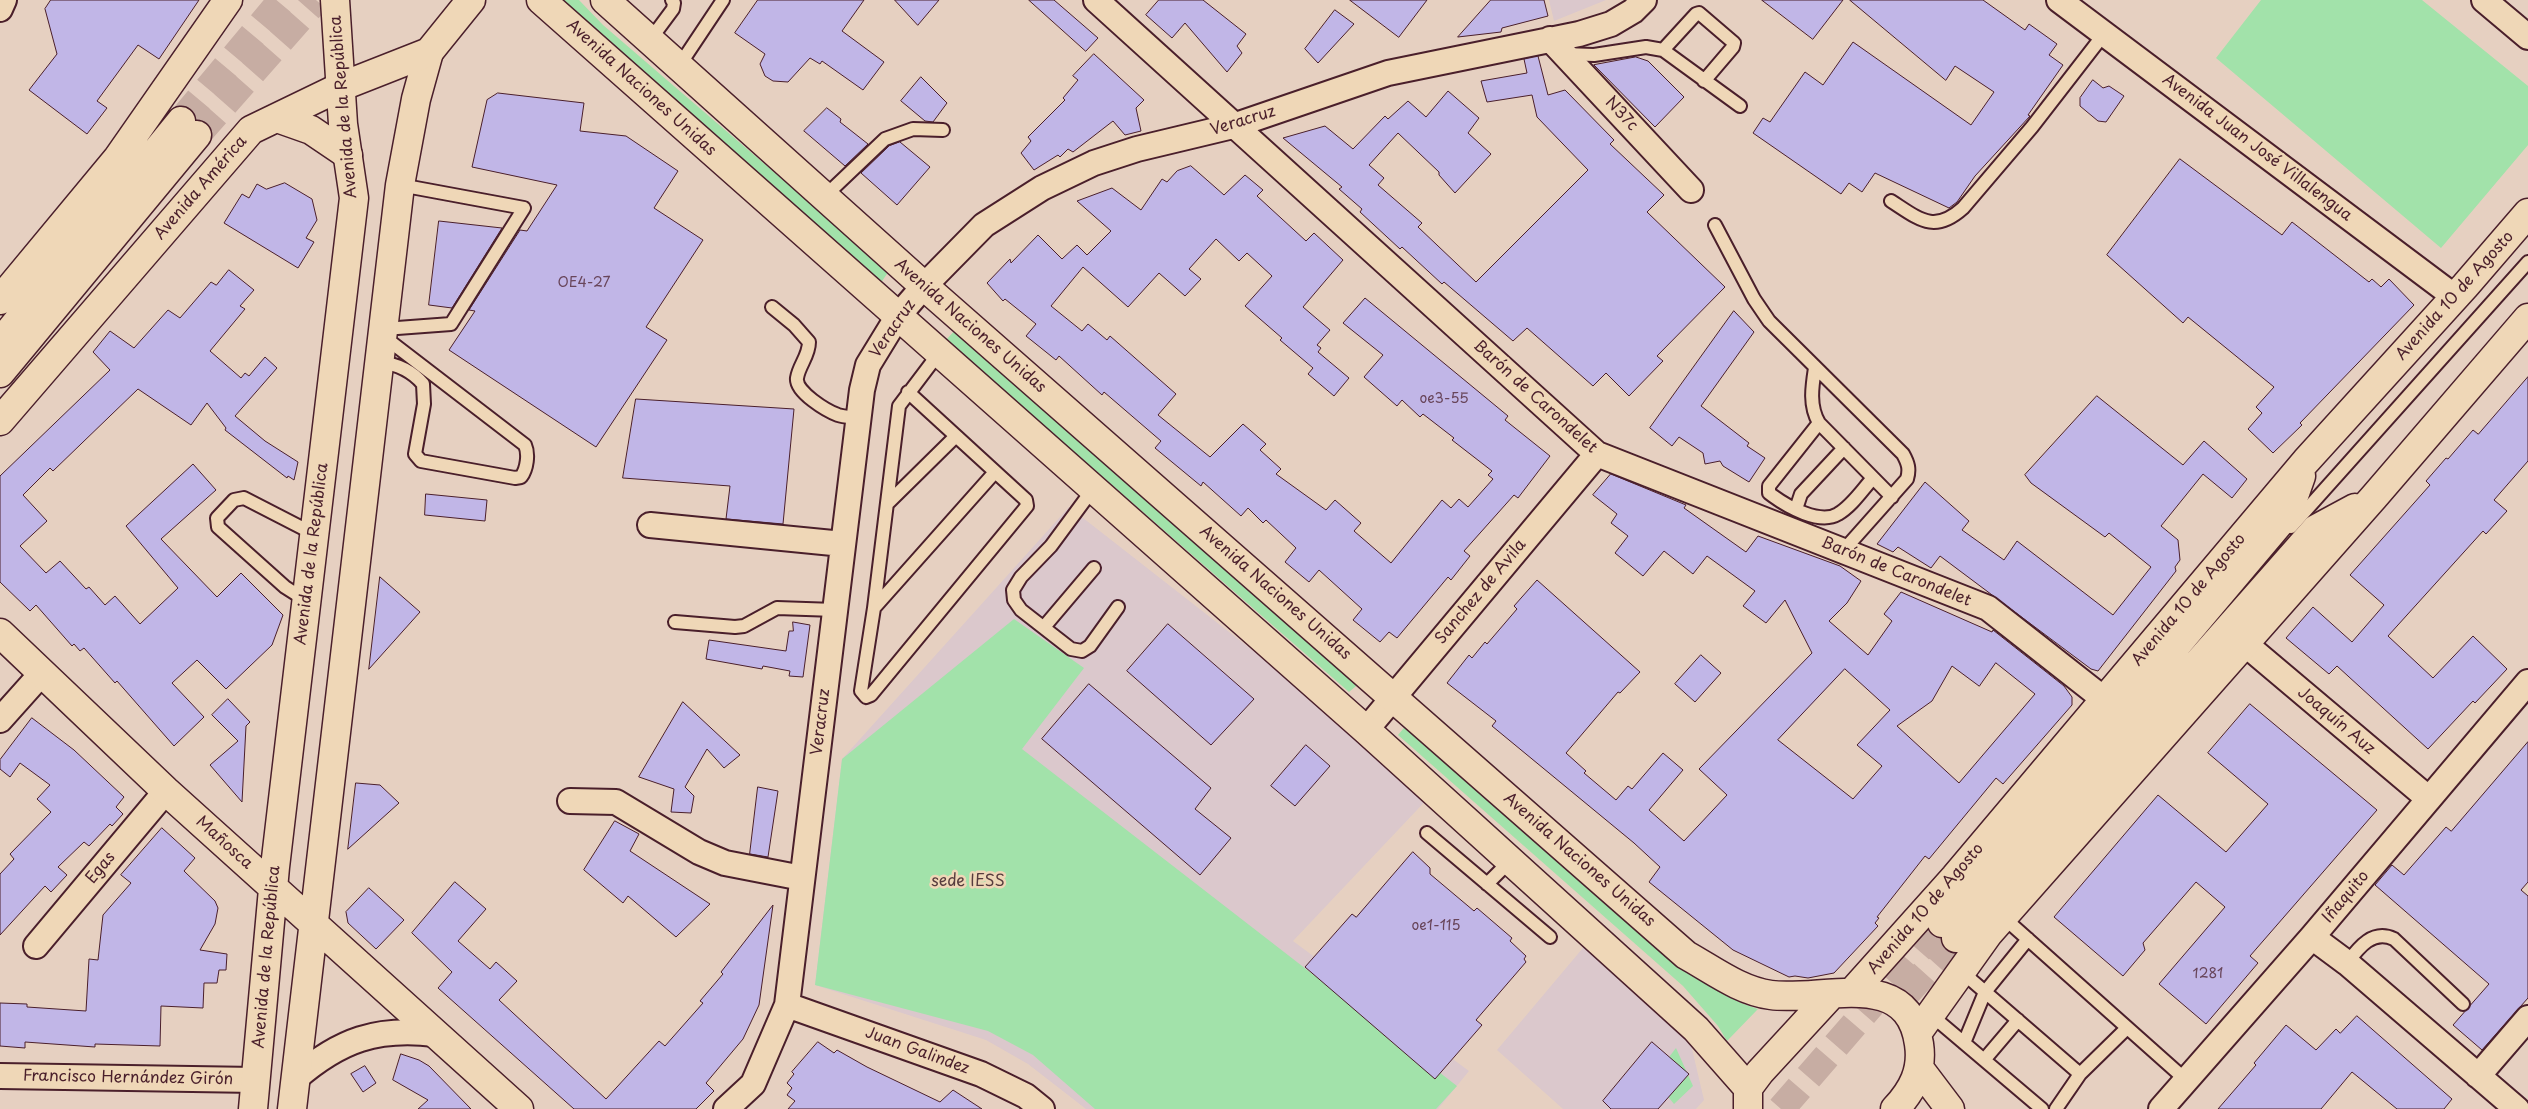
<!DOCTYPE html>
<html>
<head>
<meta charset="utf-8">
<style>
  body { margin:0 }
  canvas { display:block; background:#e6d0c1 }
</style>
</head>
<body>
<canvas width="2528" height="1109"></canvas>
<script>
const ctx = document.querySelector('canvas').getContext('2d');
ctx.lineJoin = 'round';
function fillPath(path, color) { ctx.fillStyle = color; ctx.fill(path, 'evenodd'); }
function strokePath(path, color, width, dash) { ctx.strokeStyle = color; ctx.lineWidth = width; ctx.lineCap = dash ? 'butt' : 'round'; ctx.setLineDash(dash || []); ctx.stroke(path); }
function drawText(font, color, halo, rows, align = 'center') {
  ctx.font = font + ' "Playpen Sans",sans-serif'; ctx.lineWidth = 5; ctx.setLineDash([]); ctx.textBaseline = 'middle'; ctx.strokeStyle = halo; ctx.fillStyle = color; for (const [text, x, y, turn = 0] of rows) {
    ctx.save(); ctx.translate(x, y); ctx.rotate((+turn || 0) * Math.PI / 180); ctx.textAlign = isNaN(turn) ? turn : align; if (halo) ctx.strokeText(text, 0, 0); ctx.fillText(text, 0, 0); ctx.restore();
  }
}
const built = new Path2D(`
  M1549 0H1606L1554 21Z
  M1069 507 1434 792 1293 941 1469 1071 1438 1109H1086L1028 1064 986 1040 815 985 842 759Z
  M1593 936 1685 1019 1704 1100 1696 1109H1563L1497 1050Z`);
const green = new Path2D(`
  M558 0H579L603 25 889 271 880 284Z
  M2261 0H2422L2528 86V145L2441 248 2216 58Z
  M957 328 1362 681 1349 692 946 340Z
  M1014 619 1084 668 1022 749 1457 1086 1436 1109H1095L1033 1055 988 1031 815 985 842 759Z
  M1408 723 1707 985 1741 1003 1758 1009 1727 1041 1718 1026 1683 986 1398 735Z
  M1676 1048 1693 1086 1674 1104 1653 1078Z`);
const building = new Path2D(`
  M51 0H199L159 59 138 45 97 101 107 108 87 134 29 90 57 54 45 9Z
  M758 0H864L842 31 884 62 863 90 822 61 820 64 810 58 788 82 773 81 765 76 760 64 765 54 735 33Z
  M895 0H939L918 25Z
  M1029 0H1054L1098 38 1086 51Z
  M1159 0H1203L1246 34 1237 46 1242 53 1227 72 1185 23 1172 38 1146 15Z
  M1350 0H1427L1399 37Z
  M1491 0H1544L1548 16 1502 28 1501 32 1458 37Z
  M1762 0H1843L1813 39Z
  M1850 0H1983L2025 30 2029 24 2057 44 2049 55 2063 65 2028 115 2030 116 1975 176 1957 202 1949 208 1875 173 1862 192 1849 183 1841 194 1753 133 1763 118 1770 122 1805 72 1823 85 1853 42 1971 125 1994 92 1955 66 1946 80Z
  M1335 10 1354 24 1318 63 1305 49Z
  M1094 54 1144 100 1136 108 1141 131 1125 135 1113 121 1073 152 1068 149 1060 157 1058 155 1034 170 1021 153 1031 141 1028 137 1065 100 1063 98 1078 80 1073 76Z
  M1538 56 1548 95 1565 90 1614 140 1610 144 1664 195 1647 212 1725 287 1657 356 1663 361 1629 396 1606 373 1593 386 1527 328 1513 341 1444 282 1442 284 1402 247 1400 249 1360 212 1362 209 1339 189 1342 187 1283 138 1325 126 1353 149 1385 116 1388 119 1408 101 1426 117 1448 91 1479 118 1468 133 1491 154 1455 193 1439 175V172L1398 133 1369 165 1384 178 1378 185 1422 223 1418 227 1476 282 1588 170 1537 117 1532 95 1487 102 1481 81 1527 73 1524 59Z
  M1636 57 1648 61 1684 97 1655 127 1594 65Z
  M921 77 947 103 933 122 925 121 901 101Z
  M2093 80 2103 88 2109 86 2124 96 2106 122 2098 121 2080 106V98Z
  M498 93 584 103 580 131 626 136 678 171 654 208 703 240 646 327 667 340 596 447 449 350 475 311 469 310 520 230 527 231 557 185 472 167 487 100Z
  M827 108 841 119 840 122 868 144 845 166 804 131Z
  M900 142 930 167 897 205 861 173 889 146Z
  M2180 159 2282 235 2292 222 2369 282 2372 279 2381 287 2389 279 2414 305 2300 423 2302 425 2273 453 2248 429 2262 413 2256 407 2274 387 2188 317 2183 323 2107 255Z
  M1191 166 1224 195 1245 175 1263 190 1257 196 1306 241 1314 233 1343 260 1303 307 1330 330 1317 345 1321 348 1318 352 1349 378 1334 396 1308 374 1313 368 1280 340 1282 338 1245 306 1272 276 1247 253 1239 261 1216 239 1189 269 1201 279 1185 296 1159 273 1128 307 1083 267 1051 306 1082 331 1088 324 1107 340 1110 336 1176 394 1158 415 1210 457 1243 424 1266 444 1260 450 1281 469 1276 474 1326 510 1335 500 1361 523 1354 531 1391 563 1442 500 1451 508 1459 499 1468 507 1493 479 1488 475 1492 471 1452 440 1454 438 1423 414 1420 417 1402 400 1397 406 1364 377 1383 355 1343 323 1365 298 1508 416 1505 420 1550 456 1518 498 1514 495 1464 551 1470 556 1451 580 1448 577 1397 638 1389 632 1380 642 1353 620 1362 609 1319 570 1309 582 1285 562 1296 548 1266 520 1263 523 1248 508 1241 516 1203 482 1201 486 1155 448 1161 441 1104 392 1102 395 1059 356 1056 360 1026 336 1036 324 1005 299 1003 301 987 283 1010 259 1011 263 1038 235 1062 259 1077 245 1087 255 1111 231 1077 201 1112 188 1141 210 1162 179 1167 182 1177 171Z
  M285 183 312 199 317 220 306 238 314 242 298 268 224 223 242 194 249 198 257 184 266 189Z
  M439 221 502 228 452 308 429 305Z
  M229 270 254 290 240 306 245 309 210 351 241 378 245 373 249 376 265 357 277 368 235 416 265 441 298 462 294 480 288 476 287 478 225 430 226 428 207 403 191 425 138 389 53 471 50 468 23 495 47 521 20 546 46 573 60 561 86 589 89 587 105 605 115 596 140 624 178 588 126 526 193 464 216 490 161 539 217 597 241 573 283 615 272 645 226 689 197 660 172 683 204 717 174 746 117 681 115 683 84 648 80 651 74 644 72 646 36 605 30 611 0 582V476L110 370 93 352 110 331 134 348 168 310 180 318 211 282 216 285Z
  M1734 311 1754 332 1701 406 1749 443 1747 446 1765 458 1749 482 1723 466 1720 461 1705 464 1703 453 1679 437 1672 446 1650 428Z
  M2528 377V461L2494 500 2507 511 2486 534 2483 531 2388 636 2433 678 2473 636 2507 669 2475 703 2473 701 2428 749 2337 666 2329 674 2286 638 2313 607 2352 642 2384 605 2350 575 2430 485 2426 481 2446 458 2448 459 2473 430 2478 434Z
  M2097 396 2183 465 2204 441 2247 479 2232 498 2203 474 2161 526 2178 540 2180 560 2175 567 2176 571 2098 671 2091 669 1940 556 1931 568 1898 547 1893 552 1877 544 1925 482 1969 521 1962 530 2004 560 2017 541 2113 615 2151 567 2109 533 2105 537 2031 483 2025 475Z
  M636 399 794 409 783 524 726 519 730 486 623 478Z
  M1611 474 1686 505 1684 508 1746 552 1758 536 1840 566 1861 581 1847 603 1829 621 1868 655 1892 621 1884 614 1901 592 1992 632 1993 630 2064 686 2072 697V705L2003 784 1996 778 1929 859 1925 856 1877 917 1879 918 1875 923 1878 926 1834 973 1808 978 1795 976 1789 977 1733 950 1649 882 1660 867 1634 843 1492 726 1496 721 1447 683 1469 655 1472 658 1485 642 1487 644 1517 609 1514 606 1537 580 1640 672 1620 693 1618 692 1566 753 1586 771 1584 773 1616 800 1628 786 1632 789 1663 753 1683 770 1649 810 1684 841 1727 795 1699 769 1812 653 1785 600 1766 623 1743 606 1755 591 1707 556 1693 574 1664 551 1643 576 1615 553 1628 536 1611 523 1617 514 1593 495ZM1996 663 2035 694 1959 783 1897 726 1932 701 1952 666 1979 686ZM1845 669 1890 710 1857 745 1882 766 1853 799 1778 740Z
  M426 494 487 500 485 521 425 515Z
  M380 577 420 612 369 669Z
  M793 622 810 625 803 677 789 676 790 671 763 666 762 669 706 659 709 640 786 651 789 631H793Z
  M1168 624 1254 699 1211 745 1127 671Z
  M1701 655 1721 673 1695 702 1675 684Z
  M1089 684 1211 788 1195 809 1231 838 1200 875 1042 739Z
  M228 699 250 722 246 726 242 802 210 765 238 741 212 715Z
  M683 702 740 755 724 768 707 749 685 787 694 796 691 813 671 812 674 789 639 777Z
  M2250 704 2377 810 2250 956 2258 963 2206 1024 2159 984 2225 907 2196 882 2143 943 2145 950 2123 976 2054 917 2158 795 2226 852 2268 804 2208 753Z
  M32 718 74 750 124 797 116 807 123 814 112 826 110 824 89 846 84 842 58 867 67 875 51 892 45 886 0 935V874L14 859 10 854 51 812 37 799 50 785 20 763 10 777 0 769V760Z
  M2528 742V882L2521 890 2528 896V998L2482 1050 2453 1025 2489 984 2375 885 2392 865 2404 875 2446 827 2451 831Z
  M1306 745 1330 766 1295 806 1271 786Z
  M356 783 380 785 399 803 348 849Z
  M758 787 778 791 768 857 750 854Z
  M615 821 639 834 630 851 710 904 676 937 628 896 623 903 584 870Z
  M162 828 195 858 184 871 215 901 218 908 215 924 200 950 227 954 226 970H219L217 983H204L203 1008 161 1006 160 1046 95 1044V1047L25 1042V1048L0 1046V1003L27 1004V1007L86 1011 89 959 98 960 103 915 131 883 121 875Z
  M1413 852 1430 868V874L1474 911 1477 908 1512 938 1510 941 1526 956 1524 959 1526 962 1476 1020 1482 1025 1435 1079 1305 967 1352 914 1356 917Z
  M455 882 486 909 458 941 490 969 496 962 517 981 499 1000 606 1099 659 1041 665 1046 703 1003 700 1001 723 974 721 972 773 905 759 1005 743 1039 706 1083 714 1091 696 1109H574L438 988 452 972 412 933Z
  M369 888 404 920 376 949 348 923 346 912Z
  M2357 1016 2452 1099 2444 1109H2397L2352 1072 2321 1109H2218L2256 1065 2254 1063 2286 1025 2316 1050 2336 1029 2340 1033Z
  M818 1042 834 1053 837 1050 867 1067 940 1102 953 1090 982 1109H788L795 1101 787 1095 792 1088 787 1083 794 1074 792 1072Z
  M1652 1042 1689 1074 1658 1109H1611L1603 1101Z
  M401 1054 419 1060 429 1066 471 1109H418L428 1100 393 1080Z
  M365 1066 376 1083 363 1092 351 1074Z`);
const primaryTunnel = new Path2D(`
  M181 121 282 0
  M197 135 316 0
  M1906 994 1956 938
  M1781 1109 1942 923`);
const lane = new Path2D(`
  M650 40 673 9 674 3 672 0
  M1663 50 1696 14 1699 13 1734 43 1733 47 1704 81
  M1564 54 1594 55 1646 47 1663 50 1740 106
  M679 66 723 0
  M824 197 885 139 913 129 943 130
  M1891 201C1919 219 1934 234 1963 208L2032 127 2104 34
  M1715 225 1754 299 1769 321 1903 454C1908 463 1910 469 1907 479L1843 551
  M772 307 794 325 809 342C809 356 799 365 797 378 795 392 827 411 838 415 844 417 851 417 858 418
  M384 329 451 324 524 208 400 185
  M380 362C396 364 412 371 423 384L424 404 415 454 421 461 515 478 521 477C527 469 529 454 525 445L383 336
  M1815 368C1812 387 1809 406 1819 423L1892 497
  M908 392 1026 500 1027 506 871 695 866 697 861 691 874 608 899 406 939 353
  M1819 423 1769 486V493L1773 496C1788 507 1820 525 1838 514 1852 506 1863 489 1873 478
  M1093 489 1051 546 1021 577 1013 590 1014 600 1021 610 1071 649 1082 651 1090 646 1118 607
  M887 504 956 436
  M1796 509 1801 494 1844 448
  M2291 527 2528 262
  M307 601 285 587 218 527 217 518 234 500 244 498 314 534
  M874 608 995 472
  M675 622 735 627 744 626 777 608 835 610
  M1044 627 1094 568
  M1427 833 1550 937
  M1487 884 1510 861
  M2003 917 2186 1080
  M2347 963C2359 947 2373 929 2394 939L2463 1004
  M1962 972 2080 1074
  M1931 1015 2042 1109
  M1964 1043 1985 992 2028 939
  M1984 1060 2018 1020
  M2056 1109 2080 1074 2127 1028`);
const street = new Path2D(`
  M1096 0 1597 454 1988 608 2105 700
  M2059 0 2455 297
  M2484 0 2528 37
  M0 9 4 0
  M1550 39 1691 190
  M650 525 843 544
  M2244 643 2429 799
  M0 720 42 673
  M1366 730 1597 454
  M570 801 616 802 699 852 725 863 802 878
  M2312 937 2347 963 2517 1109
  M36 946 166 791
  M787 1005 981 1074 1026 1096 1042 1109
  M0 1076 256 1080
  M2478 1076 2528 1018
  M296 1078C340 1040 377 1027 435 1034
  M726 1109 753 1084 787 1005 862 390 868 365 898 316 924 286 984 225 1042 188 1094 163 1137 149 1233 126 1388 73 1579 34 1611 24 1633 11 1644 0
  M2161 1109 2312 937 2528 682`);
const secondary = new Path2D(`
  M0 633 166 791 519 1109
  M253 1109 275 867 354 198 343 124 335 0
  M292 1109 400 185 416 99 429 52`);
const primary = new Path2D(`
  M541 0 1366 730 1696 1029 1748 1088V1109
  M605 0 924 286 1686 955C1713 970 1740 991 1771 995 1822 1002 1908 966 1919 1044 1923 1070 1913 1090 1895 1109
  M277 118 311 130 348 155
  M0 300 117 159 228 0
  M0 343 181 121
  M0 373 197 135
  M0 421 251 130 340 87 429 52 471 0
  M1942 923 2288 513 2301 476
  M1956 938 2316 529 2355 508
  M1853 991 1955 877 2306 461 2465 286 2528 213
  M1918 1032 1988 934 2374 497 2528 318
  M1919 1068 1950 1109
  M1748 1088 1760 1072 1831 995`);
const numberNames = [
  ["OE4-27",584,283],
  ["oe3-55",1444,399],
  ["oe1-115",1436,926],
  ["1281",2208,974]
];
const streetNames = [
  ["Avenida Naciones Unidas",641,88,42],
  ["Avenida de la República",344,107,-95],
  ["N37c",1621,114,47],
  ["Veracruz",1243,121,-17],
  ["Avenida Juan José Villalengua",2257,148,37],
  ["Avenida América",201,188,-49],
  ["Avenida 10 de Agosto",2455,296,-48],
  ["Avenida Naciones Unidas",970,326,41],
  ["Veracruz",893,329,-55],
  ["Barón de Carondelet",1535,397,42],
  ["Avenida de la República",312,554,-83],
  ["Barón de Carondelet",1896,572,22],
  ["Sanchez de Avila",1481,592,-50],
  ["Avenida Naciones Unidas",1275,593,41],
  ["Avenida 10 de Agosto",2189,600,-50],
  ["Joaquín Auz",2336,721,40],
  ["Veracruz",821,722,-83],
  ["Mañosca",224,843,42],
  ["Avenida Naciones Unidas",1579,860,41],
  ["Egas",101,868,-50],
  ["Iñaquito",2346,897,-50],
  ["Avenida 10 de Agosto",1926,909,-49],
  ["Avenida de la República",267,957,-85],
  ["Juan Galindez",917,1051,20],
  ["Francisco Hernández Girón",128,1078,1]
];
const parkNames = [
  ["sede IESS",968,882]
];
fillPath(built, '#dbc8cc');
fillPath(green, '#a2e2aa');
fillPath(building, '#c1b6e7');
strokePath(building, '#4a1f2b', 1);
strokePath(primaryTunnel, '#c7ada3', 28, [28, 14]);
strokePath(lane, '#4a1f2b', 16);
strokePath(street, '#4a1f2b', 28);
strokePath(secondary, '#4a1f2b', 31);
strokePath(primary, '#4a1f2b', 31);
strokePath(lane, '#efd7b7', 12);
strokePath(street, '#efd7b7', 24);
strokePath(secondary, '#efd7b7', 28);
strokePath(primary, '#efd7b7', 28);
drawText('14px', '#68455a', null, numberNames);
drawText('16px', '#4a1f2b', '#efd7b7', streetNames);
drawText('16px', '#573c3e', '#efd7b7', parkNames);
</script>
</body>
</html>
